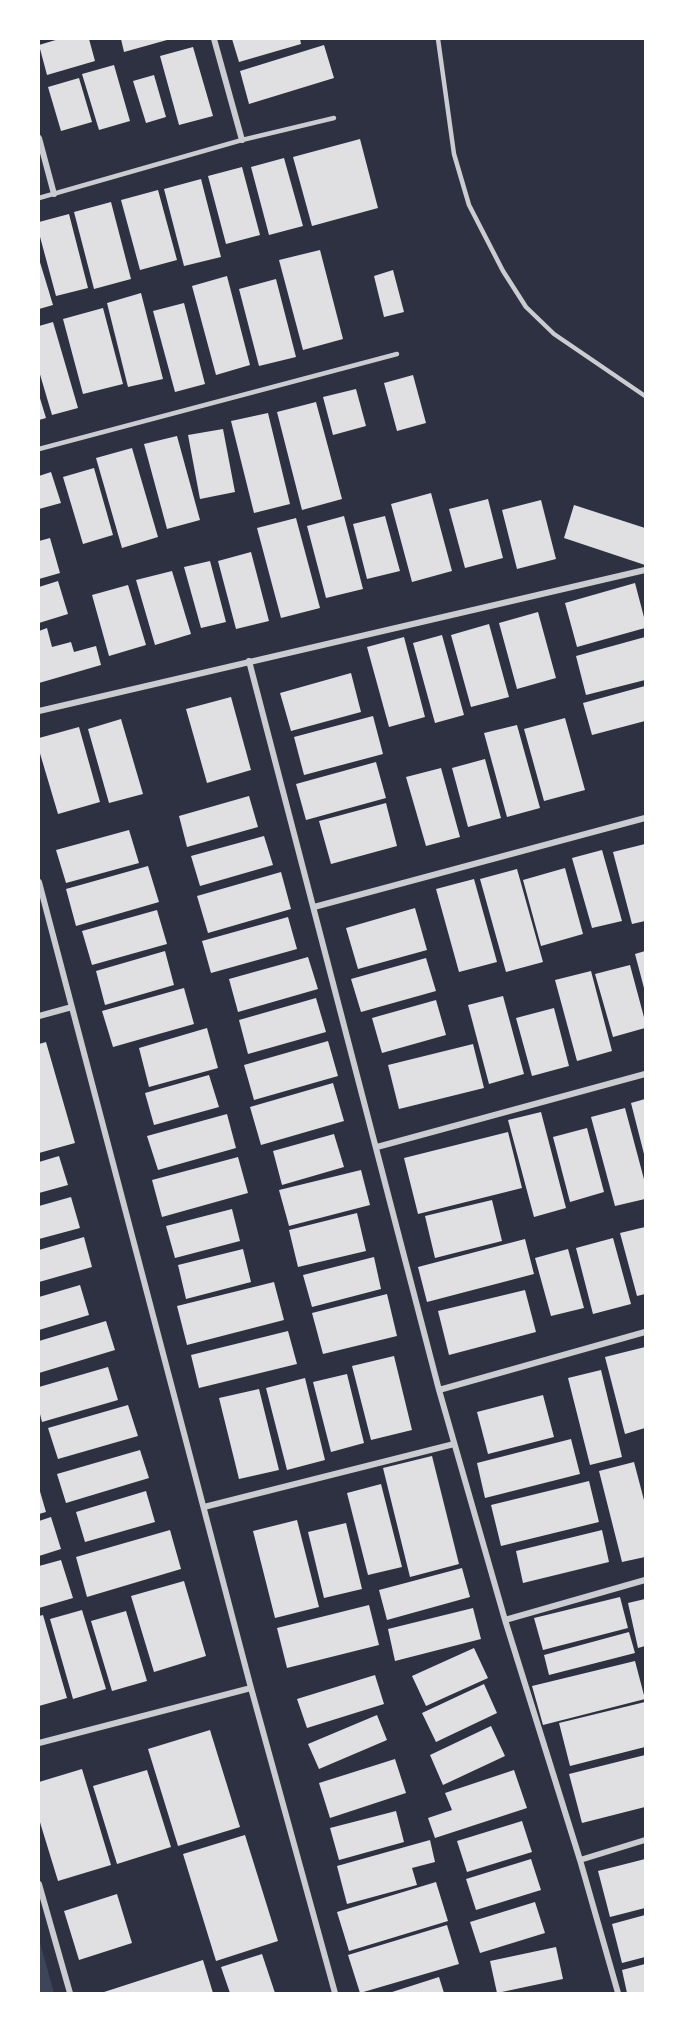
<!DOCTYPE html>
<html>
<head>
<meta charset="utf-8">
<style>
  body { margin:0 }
  #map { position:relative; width:684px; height:2032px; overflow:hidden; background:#2d3142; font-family:Lato,sans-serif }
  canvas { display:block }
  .frame { position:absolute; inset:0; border:40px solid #fff; pointer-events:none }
</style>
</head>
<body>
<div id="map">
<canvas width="684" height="2032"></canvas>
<div class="frame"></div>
</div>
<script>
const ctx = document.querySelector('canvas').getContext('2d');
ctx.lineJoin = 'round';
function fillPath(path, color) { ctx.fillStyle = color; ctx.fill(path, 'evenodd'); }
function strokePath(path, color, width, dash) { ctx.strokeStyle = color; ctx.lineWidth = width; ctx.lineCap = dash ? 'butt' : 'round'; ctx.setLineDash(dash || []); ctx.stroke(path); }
const green = new Path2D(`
  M39 1939 54 1993H39Z`);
const building = new Path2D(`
  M59 39H89L95 61 47 75 39 45Z
  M121 39H167V40L124 52Z
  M232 39H300L301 44 239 62Z
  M324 45 334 78 249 104 240 71Z
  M193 47 213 116 179 125 160 56Z
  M114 65 130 121 99 130 82 74Z
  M154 75 166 117 146 123 133 81Z
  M79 78 92 122 61 131 48 87Z
  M360 139 378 208 312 226 293 157Z
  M284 158 303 226 269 235 251 167Z
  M242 167 260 235 226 244 208 176Z
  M201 179 221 257 184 266 164 189Z
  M158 190 177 260 140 270 121 200Z
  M111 202 131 279 94 289 74 212Z
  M69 214 88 288 56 296 39 233V222Z
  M320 250 343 339 303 350 279 260Z
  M39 259 53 305 39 309Z
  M393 270 404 312 384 317 374 276Z
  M227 276 250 365 216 375 192 286Z
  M276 279 296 357 259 366 239 289Z
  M141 293 163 379 128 387 107 303Z
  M184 303 205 384 175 392 153 311Z
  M103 308 123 384 83 394 63 319Z
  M53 322 78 408 52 415 39 371V326Z
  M413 375 426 423 397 431 384 383Z
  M356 389 366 426 333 435 323 397Z
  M39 395 46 418 39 420Z
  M316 402 342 499 302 510 277 412Z
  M268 413 290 504 254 513 231 421Z
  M223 429 235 492 200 499 188 435Z
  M177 436 200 520 167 529 144 444Z
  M132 448 158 537 122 548 96 458Z
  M94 468 113 535 83 544 63 477Z
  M51 472 61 503 39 509V476Z
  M431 493 452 571 412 582 391 504Z
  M488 499 503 558 465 568 449 509Z
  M541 500 556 559 517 569 502 510Z
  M574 505 645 528V565L564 538Z
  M344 516 363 589 326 598 307 526Z
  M385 516 400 571 367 579 353 524Z
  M296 518 320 608 281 618 257 528Z
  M50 538 60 573 39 579V541Z
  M251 552 269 621 236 629 218 561Z
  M210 561 226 622 201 628 184 567Z
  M172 571 191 634 155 645 136 580Z
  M58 581 68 614 39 623V587Z
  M635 583 645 621V628L577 647 565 603Z
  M128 585 146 645 109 656 92 595Z
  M538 612 556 678 517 689 499 623Z
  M489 624 509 697 471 707 451 635Z
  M47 628 52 647 71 642 74 652 96 646 101 665 39 683V631Z
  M442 635 464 715 435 723 413 643Z
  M404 637 425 717 389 727 367 647Z
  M645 637V680L586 695 576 656Z
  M351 673 361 712 291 731 280 693Z
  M645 686V721L592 735 583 703Z
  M231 697 251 770 207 783 186 709Z
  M373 716 383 754 304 775 294 737Z
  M565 718 585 790 544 801 524 729Z
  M121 719 143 794 109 803 88 729Z
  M517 725 540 808 507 817 484 733Z
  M79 727 100 802 58 814 39 750V738Z
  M485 759 501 818 468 827 452 768Z
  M376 762 386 798 306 820 296 784Z
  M441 768 460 837 426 846 406 777Z
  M249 796 258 827 187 847 179 816Z
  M386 803 397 846 331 864 319 821Z
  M129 830 139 863 66 883 56 850Z
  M264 836 273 865 200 886 191 856Z
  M645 844V921L632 924 613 852Z
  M602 850 622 921 592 928 572 858Z
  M148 866 159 902 76 926 66 889Z
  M565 868 583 934 541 946 523 880Z
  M517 869 543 962 506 972 480 879Z
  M281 872 291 909 208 933 197 896Z
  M474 879 497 962 459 972 436 889Z
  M415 908 427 950 358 969 346 928Z
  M157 910 167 944 92 965 82 931Z
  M288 917 297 949 211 973 202 941Z
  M165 951 174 985 105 1005 96 971Z
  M645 951V988H644L635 954Z
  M308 957 318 989 238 1012 229 979Z
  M426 958 436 991 361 1012 351 979Z
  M630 965 645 1021V1028L613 1037 595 974Z
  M591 971 612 1051 577 1061 555 980Z
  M184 988 194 1024 113 1047 102 1011Z
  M503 996 524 1074 489 1084 468 1005Z
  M316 998 326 1032 248 1054 239 1020Z
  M436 1000 446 1035 382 1053 372 1018Z
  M554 1008 569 1066 532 1076 516 1018Z
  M207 1028 218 1068 149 1087 139 1048Z
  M328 1041 338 1076 254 1100 244 1065Z
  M46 1042 75 1143 39 1153V1044Z
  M473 1044 484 1088 399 1109 388 1065Z
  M209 1075 219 1107 154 1125 145 1093Z
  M333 1083 344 1121 261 1145 250 1107Z
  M645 1099V1154H644L631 1103Z
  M625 1108 645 1183V1199L615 1206 591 1117Z
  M541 1112 566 1208 534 1217 508 1120Z
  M227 1114 236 1148 158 1170 147 1136Z
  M587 1128 604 1192 570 1202 553 1137Z
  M508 1132 522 1188 418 1214 404 1158Z
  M334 1134 344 1167 282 1185 273 1151Z
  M59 1156 68 1185 39 1193V1162Z
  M238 1157 248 1193 162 1217 152 1180Z
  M361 1170 370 1205 289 1226 279 1190Z
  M71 1197 80 1228 39 1239V1206Z
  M492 1200 502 1241 435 1258 425 1216Z
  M232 1209 240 1241 175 1258 166 1226Z
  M357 1213 366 1251 298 1267 289 1230Z
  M645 1227V1294L637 1296 620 1233Z
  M84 1237 92 1267 39 1282V1250Z
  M613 1238 631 1304 593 1314 576 1248Z
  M525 1239 534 1274 427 1302 418 1267Z
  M243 1249 251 1282 186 1299 178 1265Z
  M568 1249 584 1308 551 1316 535 1258Z
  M374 1257 381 1289 312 1307 303 1275Z
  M274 1282 284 1320 187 1345 177 1306Z
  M80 1285 89 1315 39 1330V1297Z
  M525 1290 536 1332 449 1355 438 1311Z
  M387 1294 397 1336 323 1354 312 1313Z
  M106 1321 115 1350 39 1373V1341Z
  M288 1331 297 1364 199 1388 191 1355Z
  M645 1347V1428L625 1434 605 1357Z
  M394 1356 412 1430 371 1440 352 1366Z
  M108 1367 118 1400 42 1422 39 1410V1387Z
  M601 1370 622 1457 590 1465 568 1378Z
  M347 1374 364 1443 331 1452 313 1382Z
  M305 1378 325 1460 287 1470 266 1388Z
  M259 1389 279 1470 239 1479 219 1398Z
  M543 1395 554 1437 488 1454 477 1412Z
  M128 1405 138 1436 58 1459 48 1428Z
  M571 1439 580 1474 485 1498 477 1463Z
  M140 1450 149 1478 66 1503 57 1474Z
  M432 1456 459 1564 410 1577 383 1468Z
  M634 1462 645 1504V1557L622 1562 599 1471Z
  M589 1481 599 1522 501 1546 491 1505Z
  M381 1484 402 1567 368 1575 347 1493Z
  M39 1488 46 1512 39 1514Z
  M146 1491 155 1522 85 1542 76 1512Z
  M51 1517 61 1549 39 1556V1521Z
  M297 1520 319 1607 275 1618 253 1531Z
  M346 1523 362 1589 324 1598 308 1532Z
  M170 1530 181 1569 87 1597 76 1557Z
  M602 1530 609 1562 523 1583 516 1551Z
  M61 1560 73 1598 39 1608V1566Z
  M462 1568 470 1597 387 1620 379 1590Z
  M184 1581 206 1656 154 1672 131 1596Z
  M620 1597 628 1628 543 1650 534 1618Z
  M645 1599V1646L638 1648 628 1603Z
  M369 1605 379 1645 287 1668 277 1628Z
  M473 1608 481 1639 395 1661 388 1629Z
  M82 1610 106 1689 73 1699 50 1619Z
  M126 1611 147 1681 112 1691 91 1621Z
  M43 1615 67 1698 39 1706V1616Z
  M629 1632 635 1653 549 1675 544 1655Z
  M474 1648 488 1678 426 1706 412 1676Z
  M635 1661 645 1699 543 1725 532 1686Z
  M375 1675 384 1704 307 1728 297 1699Z
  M484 1684 497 1713 436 1742 422 1713Z
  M645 1702V1747L570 1766 559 1723Z
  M377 1715 387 1740 319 1769 308 1744Z
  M491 1726 505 1756 443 1785 430 1755Z
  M210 1730 240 1827 178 1846 148 1749Z
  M645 1755V1807L582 1823 569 1774Z
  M395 1759 406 1793 330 1818 319 1783Z
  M82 1769 111 1865 58 1881 39 1819V1782Z
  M147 1770 171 1847 117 1864 93 1786Z
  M514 1770 527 1808 435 1838 428 1818 452 1810 445 1793Z
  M396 1811 404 1842 339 1860 330 1828Z
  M522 1821 532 1852 467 1872 457 1841Z
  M245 1835 278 1941 216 1961 183 1854Z
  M430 1840 435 1862 412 1868 417 1885 347 1904 337 1866Z
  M531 1859 541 1890 476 1910 466 1879Z
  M645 1859V1908L610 1917 598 1871Z
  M436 1882 448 1921 349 1951 337 1912Z
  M117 1894 132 1943 79 1960 64 1911Z
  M535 1902 545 1933 480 1953 470 1922Z
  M645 1915V1957L622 1963 612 1924Z
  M447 1925 459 1964 360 1993 348 1955Z
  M556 1947 563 1979 497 1993 490 1961Z
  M262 1954 275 1993H230L221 1967Z
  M203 1960 213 1993H101Z
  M645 1964V1993H627L622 1970Z
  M439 1977 444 1993H389Z`);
const service = new Path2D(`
  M438 39 454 154 469 205 503 271 526 307 554 334 645 396
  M39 198 242 140 334 118
  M39 449 397 354`);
const minor = new Path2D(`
  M214 39 242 140
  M39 138 54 194
  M249 661 439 1390 505 1620 580 1860 618 1993
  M39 711 645 570
  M39 882 251 1688 335 1993
  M314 907 645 818
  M39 1016 72 1007
  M377 1147 645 1074
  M439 1390 645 1332
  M204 1507 454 1444
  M505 1620 645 1580
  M39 1743 251 1688
  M580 1860 645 1840
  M39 1884 70 1993`);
fillPath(green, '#3c4559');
fillPath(building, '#e0e0e3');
strokePath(service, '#caccd0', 4.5);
strokePath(minor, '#caccd0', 6);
</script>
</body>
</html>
